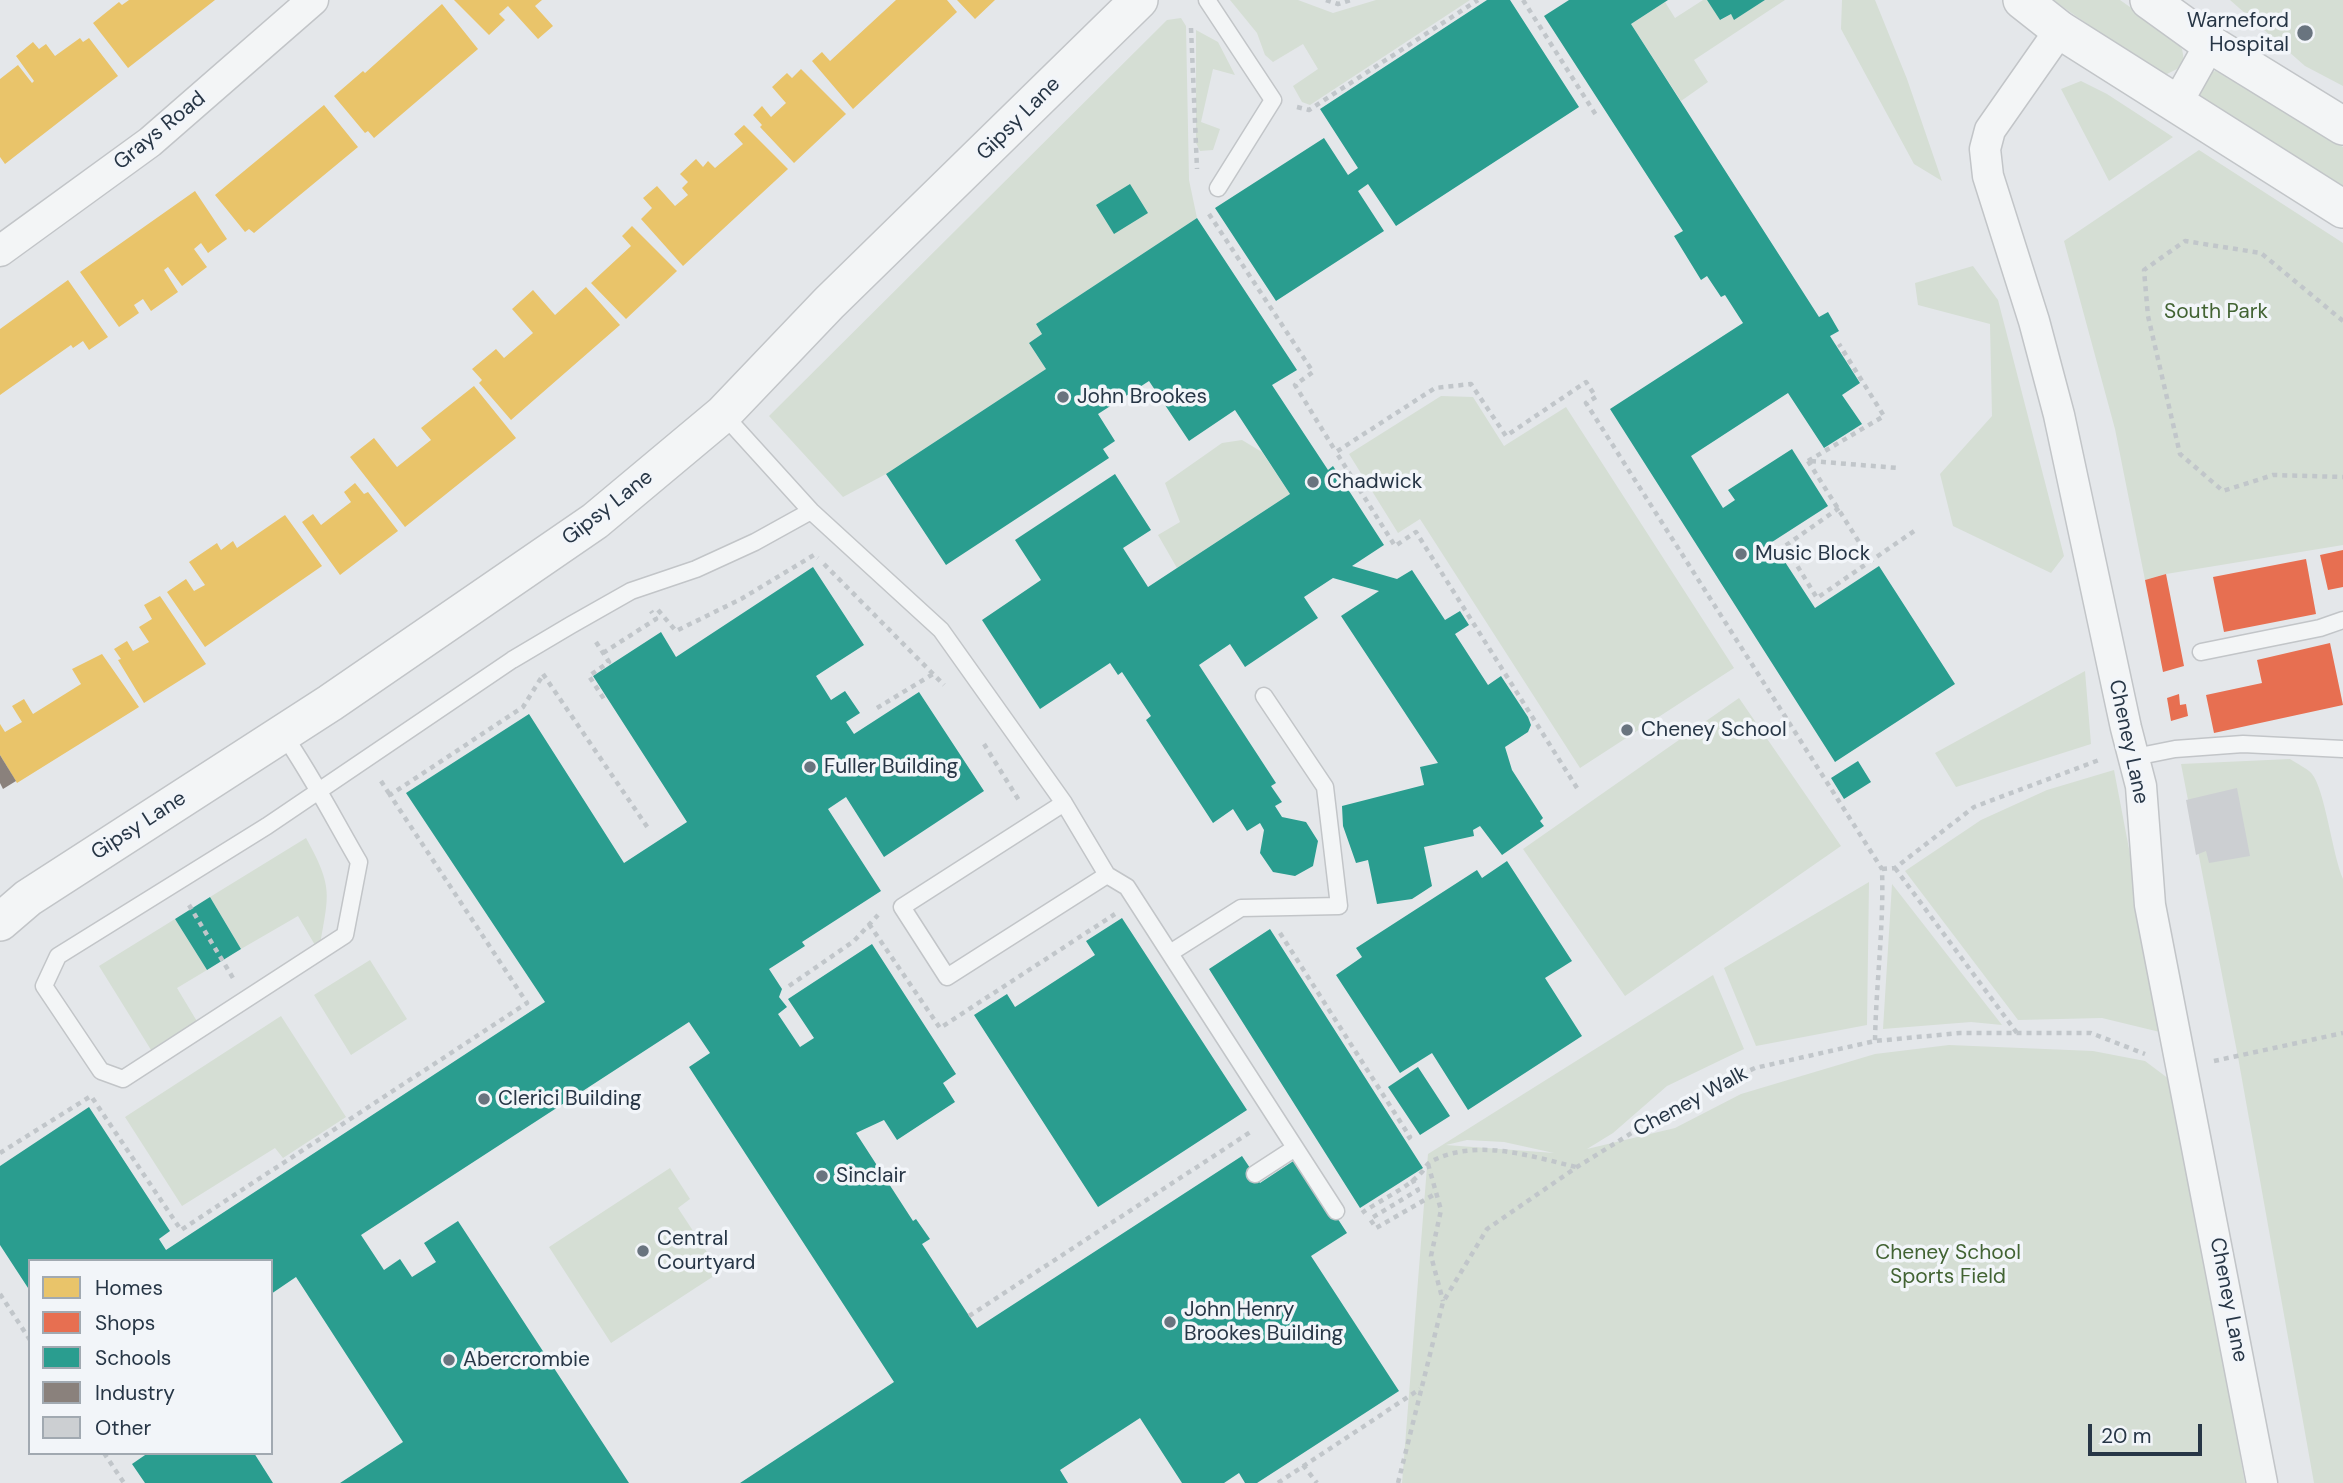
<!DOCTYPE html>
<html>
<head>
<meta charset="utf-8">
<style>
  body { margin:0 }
  #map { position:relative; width:2343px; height:1483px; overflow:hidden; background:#e4e7ea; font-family:"DM Sans",sans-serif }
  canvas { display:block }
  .legend { position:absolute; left:28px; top:1259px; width:245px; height:196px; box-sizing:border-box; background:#f2f5f9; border:2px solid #a1a9b1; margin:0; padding:9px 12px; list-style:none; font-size:21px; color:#273646 }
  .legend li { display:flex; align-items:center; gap:14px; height:35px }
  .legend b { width:35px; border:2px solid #a1a9b1 }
  .scale { position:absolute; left:2088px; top:1424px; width:114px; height:32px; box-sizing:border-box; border:4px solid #273646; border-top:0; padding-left:9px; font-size:21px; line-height:24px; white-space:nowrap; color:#273646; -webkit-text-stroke:5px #f2f5f9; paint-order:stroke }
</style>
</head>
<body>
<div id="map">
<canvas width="2343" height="1483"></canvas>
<ul class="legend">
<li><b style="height:19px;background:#e9c46a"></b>Homes</li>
<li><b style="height:19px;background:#e76f51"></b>Shops</li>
<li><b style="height:19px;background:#2a9d8f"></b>Schools</li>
<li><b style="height:19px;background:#8a817c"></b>Industry</li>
<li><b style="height:19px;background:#cccfd2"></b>Other</li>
</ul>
<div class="scale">20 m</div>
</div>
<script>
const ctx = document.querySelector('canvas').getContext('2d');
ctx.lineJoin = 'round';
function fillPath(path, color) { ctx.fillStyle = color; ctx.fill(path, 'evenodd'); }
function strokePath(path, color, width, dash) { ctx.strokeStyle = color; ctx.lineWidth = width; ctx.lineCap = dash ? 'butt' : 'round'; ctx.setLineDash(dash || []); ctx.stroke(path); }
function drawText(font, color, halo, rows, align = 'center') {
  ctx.font = font + ' "DM Sans",sans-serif'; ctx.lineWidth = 7; ctx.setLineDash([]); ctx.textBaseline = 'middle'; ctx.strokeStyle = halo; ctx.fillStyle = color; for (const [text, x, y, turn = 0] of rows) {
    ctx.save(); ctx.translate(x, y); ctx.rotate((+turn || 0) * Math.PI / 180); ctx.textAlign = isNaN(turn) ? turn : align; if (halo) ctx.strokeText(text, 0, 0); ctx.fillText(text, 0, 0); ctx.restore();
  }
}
const green = new Path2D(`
  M1230 0H1298L1333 13 1376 0H1470L1310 105 1302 102 1293 86 1318 69 1303 44 1273 62 1265 55 1257 33Z
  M1703 0H1707L1721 20 1731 14 1735 19 1765 0H1785L1694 60 1708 82 1681 101 1631 24 1665 2 1675 18Z
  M1842 0H1875L1907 79 1942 181 1914 164 1841 29Z
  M2053 0H2120L2174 38 2182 49 2184 60 2177 69 2167 74 2153 70Z
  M2230 0H2343V86L2305 66Z
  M1181 18 1186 26 1189 180 1197 218 1036 324 1042 334 1029 343 1046 369 886 474 843 497 769 416 1167 20Z
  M1196 30 1218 42 1235 75 1213 69 1201 122 1220 129 1213 150 1200 151 1196 143Z
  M2216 71 2343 147V196L2195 103V88L2209 72Z
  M2081 81 2107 94 2173 137 2109 181 2061 89Z
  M2199 150 2343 243V545L2166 574 2145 580 2115 429 2064 241Z
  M1973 266 1998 300 2064 556 2051 573 1953 526 1940 474 1992 416 1990 324 1918 305 1915 283Z
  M1441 396 1473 397 1504 446 1566 407 1734 668 1580 768 1420 519 1398 533 1349 454Z
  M1242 440 1262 452 1290 494 1177 568 1158 535 1180 522 1165 483 1222 443Z
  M2085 671 2091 744 1956 787 1935 753Z
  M1739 698 1841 846 1625 996 1523 849Z
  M2290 759C2297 764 2307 768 2312 774 2325 790 2332 853 2343 879V1483H2314L2238 1057 2181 764Z
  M2114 770 2164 1033 2102 1018 2018 1020 1905 871 1981 820 2047 790Z
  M306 838C335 890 328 895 319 952L298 916 241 949 210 897Z
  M1869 882 1867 1025 1756 1046 1724 968Z
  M1892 884 2002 1025 1971 1022 1883 1029Z
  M175 919 207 970 177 988 201 1028 156 1058 99 966Z
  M370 960 407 1019 351 1055 314 995Z
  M1713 975 1744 1049 1667 1086 1613 1133 1587 1149 1675 1128 1741 1094 1875 1054 1949 1045 2093 1051 2145 1061 2173 1082 2245 1483H1402L1428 1154ZM1467 1140 1504 1142 1554 1153 1446 1145Z
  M281 1016 346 1117 283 1158 275 1148 182 1206 125 1117Z
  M670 1168 690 1199 678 1208 720 1272 611 1343 549 1247Z`);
const homes = new Path2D(`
  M129 0H215L128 68 93 23 119 2 122 5Z
  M454 0H542L535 6 553 26 538 39 508 6 499 14 505 20 489 35Z
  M896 0H947L957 12 853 109 812 61 822 52 830 61Z
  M957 0H995L975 19Z
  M442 4 478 49 374 138 368 131 365 133 334 96 363 71 365 73Z
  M80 38 83 42 89 38 118 76 5 164 0 157V79L18 65 32 83 34 81 16 56 33 42 39 49 46 44 55 56Z
  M801 69 846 114 794 163 760 127 762 125 753 115 762 106 771 117 786 103 772 87 787 73 792 78Z
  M324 105 358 147 254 233 249 229 245 232 215 195Z
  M744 125 788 169 683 266 641 219 652 208 643 198 657 186 675 206 688 195 682 188 688 182 680 174 696 159 703 167 708 161 715 168 743 144 734 134Z
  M195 191 227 239 208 253 201 243 194 249 207 267 182 286 168 267 164 270 178 292 151 311 143 299 134 305 139 313 119 327 80 272Z
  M632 226 677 271 626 319 591 283 631 246 622 236Z
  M68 280 108 337 89 350 83 341 73 348 71 345 0 395V329Z
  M586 287 620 325 511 420 479 383 482 380 472 369 496 349 504 358 533 333 512 309 533 290 555 315Z
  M474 386 516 438 405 527 350 457 374 438 397 467 431 440 421 428Z
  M355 483 364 494 368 492 398 531 340 575 302 522 313 514 321 525 351 502 344 492Z
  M285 515 322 566 205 647 167 592 186 579 194 591 205 585 189 562 217 543 221 550 233 541 237 548Z
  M160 596 206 664 144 703 118 660 121 659 114 649 127 641 133 651 149 642 139 627 152 619 144 605Z
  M102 654 139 707 17 783 0 755V724L5 732 22 722 12 706 24 699 33 714 81 684 72 669Z`);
const shops = new Path2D(`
  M2343 550V587L2328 590 2320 555Z
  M2306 559 2316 614 2224 632 2213 577Z
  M2166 574 2184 666 2163 672 2145 580Z
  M2330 643 2343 705 2214 733 2206 695 2262 683 2257 660Z
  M2179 694 2180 705 2186 704 2188 716 2171 721 2167 698Z`);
const schools = new Path2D(`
  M1487 0H1510L1579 107 1396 226 1368 184 1358 191 1384 231 1276 301 1215 208 1324 138 1348 175 1358 168 1320 109Z
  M1569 0H1668L1631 24 1819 317 1828 312 1839 331 1830 336 1860 383 1842 395 1862 424 1824 448 1788 393 1691 456 1723 508 1735 500 1728 490 1792 449 1828 506 1772 542 1815 608 1879 566 1955 684 1835 762 1610 409 1743 323 1725 295 1721 297 1707 276 1701 280 1674 236 1683 231 1544 16Z
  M1707 0H1765L1734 20 1731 14 1720 20Z
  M1130 184 1148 213 1114 234 1096 205Z
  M1197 218 1297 370 1272 385 1328 470 1333 466 1384 545 1352 566 1397 579 1412 570 1445 620 1460 611 1469 625 1455 634 1488 685 1501 676 1528 717 1531 725 1528 732 1505 747 1512 770 1543 818 1540 821 1544 826 1502 855 1480 826 1473 830 1474 836 1424 847 1432 886 1412 899 1377 904 1368 860 1356 863 1343 826 1342 806 1424 785 1420 767 1438 763 1341 616 1379 591 1333 578 1304 597 1318 618 1245 667 1230 644 1199 665 1276 783 1271 786 1282 802 1275 806 1282 817 1306 822 1318 841 1313 866 1295 876 1273 872 1260 853 1264 830 1260 823 1247 831 1233 809 1213 823 1146 720 1151 716 1122 672 1118 675 1110 663 1040 709 982 620 1041 580 1015 540 1115 474 1151 530 1123 548 1148 587 1290 494 1235 410 1189 441 1149 381 1098 414 1115 441 1103 449 1109 458 946 565 886 474 1046 369 1029 343 1042 334 1036 324Z
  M813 567 864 645 816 676 831 700 845 691 860 713 846 722 854 734 919 692 984 791 884 857 846 797 828 809 881 891 802 942 805 946 769 969 782 989 779 997 787 1007 778 1014 800 1047 814 1038 788 999 872 944 956 1074 943 1083 955 1102 897 1140 884 1120 856 1133 913 1221 916 1219 930 1239 922 1244 977 1328 1242 1156 1260 1183 1298 1158 1347 1233 1311 1256 1399 1391 1257 1483H1245L1239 1473 1224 1483H1182L1140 1418 1060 1470 1068 1483H740L894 1382 689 1067 710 1053 689 1022 361 1235 384 1270 400 1259 412 1277 436 1262 424 1243 458 1221 629 1483H340L403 1442 296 1277 271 1294V1261H30V1291L0 1245V1166L89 1107 170 1231 159 1239 166 1250 545 1002 406 793 529 714 624 863 687 822 593 676 661 632 676 657Z
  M1858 761 1871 782 1844 799 1831 778Z
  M1507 861 1572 961 1545 978 1582 1036 1468 1110 1432 1053 1400 1073 1336 975 1362 957 1356 948 1477 870 1482 878Z
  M210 897 241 949 207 970 175 919Z
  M1122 918 1247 1110 1098 1207 974 1015 1007 994 1015 1007 1095 955 1086 941Z
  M1270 929 1423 1168 1360 1208 1209 969Z
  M1418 1067 1450 1116 1420 1135 1388 1087Z
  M148 1453H254L273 1483H145L132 1464Z`);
const industry = new Path2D(`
  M0 755 16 781 3 789 0 783Z`);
const building = new Path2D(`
  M2237 788 2250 856 2209 863 2206 851 2196 855 2186 800Z`);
const path = new Path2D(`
  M1326 0 1338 4 1351 0
  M1523 0 1596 115
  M1191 28 1197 169
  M1297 107 1309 110 1478 0
  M1209 214 1313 372 1295 385 1336 452
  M2343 321 2261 253 2185 241 2144 270 2148 316 2180 454 2223 491 2273 475 2343 477
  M1808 461 1884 416 1839 344
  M1808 461 1871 561
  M1811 461 1898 468
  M1839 508 1785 546 1817 598 1917 529
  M824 564 944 685
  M658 610 676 631 741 599 814 555 818 558
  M596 642 609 662 589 676 604 699
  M603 653 656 619 651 611
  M543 674 650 831
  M877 708 933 674
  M984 744 1020 802
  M381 781 390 795
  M1577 788 1416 532 1395 546 1336 452 1435 388 1471 384 1506 436 1586 382 1596 397 1586 403 1882 869C1884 926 1876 984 1875 1041
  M1895 868 2017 1033
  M1882 869 1895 868 1974 807 2099 760
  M189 905 233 978
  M869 924 940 1028 1115 914
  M1280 933 1410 1137 1406 1140
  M789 986 854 941 878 915
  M2214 1061 2343 1033
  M0 1153 91 1096 181 1230 527 1003 390 795 523 707 543 675
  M1428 1164 1441 1210 1431 1256 1443 1301
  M1412 1179 1418 1190 1370 1219 1376 1228 1435 1194
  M1362 1213C1380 1200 1406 1189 1421 1173 1425 1169 1426 1164 1432 1161 1477 1138 1530 1156 1576 1167
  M0 1294 30 1340
  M969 1316 1252 1131
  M104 1453 124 1483
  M1303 1465 1317 1483
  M1278 1483 1420 1389
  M1398 1483 1443 1302 1487 1229 1577 1167 1683 1101 1755 1068 1875 1041 1960 1033H2091L2145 1054`);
const service = new Path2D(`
  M1207 0 1273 100 1218 188
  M723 414 811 511 941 630 1064 803 1107 875 1127 887 1336 1211
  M2201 652 2320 628 2343 620
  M283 734C311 774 334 819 359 862L345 935 123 1079 101 1071 44 986 58 956 267 826 512 660 571 625 631 591 696 569 755 542 811 511
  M2135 757 2175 749 2243 744 2343 749
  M1064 803 902 907 947 977 1107 875
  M1170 953 1241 908 1339 906 1325 787 1264 696
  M1255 1174 1295 1148`);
const minor = new Path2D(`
  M2060 30 1990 130 1985 149 1988 176 2034 321 2059 415 2126 728 2141 786 2150 905 2262 1483
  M2177 103 2210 44
  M0 251 150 142 313 0`);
const tertiary = new Path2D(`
  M2022 0 2060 30 2343 209
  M2149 0 2210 44 2343 126
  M0 922 28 898 330 703 595 521 723 414 829 303 1139 0`);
const markers = [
  [2305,33,9,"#69747f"],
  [1063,397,7,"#69747f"],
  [1313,482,7,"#69747f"],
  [1741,554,7,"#69747f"],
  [1627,730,7,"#69747f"],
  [810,767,7,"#69747f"],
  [484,1099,7,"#69747f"],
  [822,1176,7,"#69747f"],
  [643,1251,7,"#69747f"],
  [1170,1322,7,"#69747f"],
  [449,1360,7,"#69747f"]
];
const poiNames = [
  ["Warneford",2289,21,"right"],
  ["Hospital",2289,45,"right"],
  ["John Brookes",1077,397],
  ["Chadwick",1327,482],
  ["Music Block",1755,554],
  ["Cheney School",1641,730],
  ["Fuller Building",824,767],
  ["Clerici Building",498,1099],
  ["Sinclair",836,1176],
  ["Central",657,1239],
  ["Courtyard",657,1263],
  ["John Henry",1184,1310],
  ["Brookes Building",1184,1334],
  ["Abercrombie",463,1360]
];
const streetNames = [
  ["Gipsy Lane",1019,119,-45],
  ["Grays Road",160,131,-39],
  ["Gipsy Lane",608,508,-38],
  ["Cheney Lane",2128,742,78],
  ["Gipsy Lane",139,826,-33],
  ["Cheney Walk",1691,1102,-28],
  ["Cheney Lane",2228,1300,79]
];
const parkNames = [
  ["South Park",2216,312],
  ["Cheney School",1948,1253],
  ["Sports Field",1948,1277]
];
fillPath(green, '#d5ded4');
fillPath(homes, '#e9c46a');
fillPath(shops, '#e76f51');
fillPath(schools, '#2a9d8f');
fillPath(industry, '#8a817c');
fillPath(building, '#cccfd2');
strokePath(service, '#c2c5c8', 19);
strokePath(minor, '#c2c5c8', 33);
strokePath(tertiary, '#c2c5c8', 40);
strokePath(path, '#c1c6ca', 4.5, [5, 5]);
strokePath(service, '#f3f5f6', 16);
strokePath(minor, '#f3f5f6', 30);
strokePath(tertiary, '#f3f5f6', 37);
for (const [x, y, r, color] of markers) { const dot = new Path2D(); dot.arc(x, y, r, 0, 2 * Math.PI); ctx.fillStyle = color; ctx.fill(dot); strokePath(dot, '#f2f5f9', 2.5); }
drawText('21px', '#273646', '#f2f5f9', poiNames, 'left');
drawText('21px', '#273646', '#f2f5f9', streetNames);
drawText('21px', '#426333', '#f2f5f9', parkNames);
</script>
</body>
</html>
